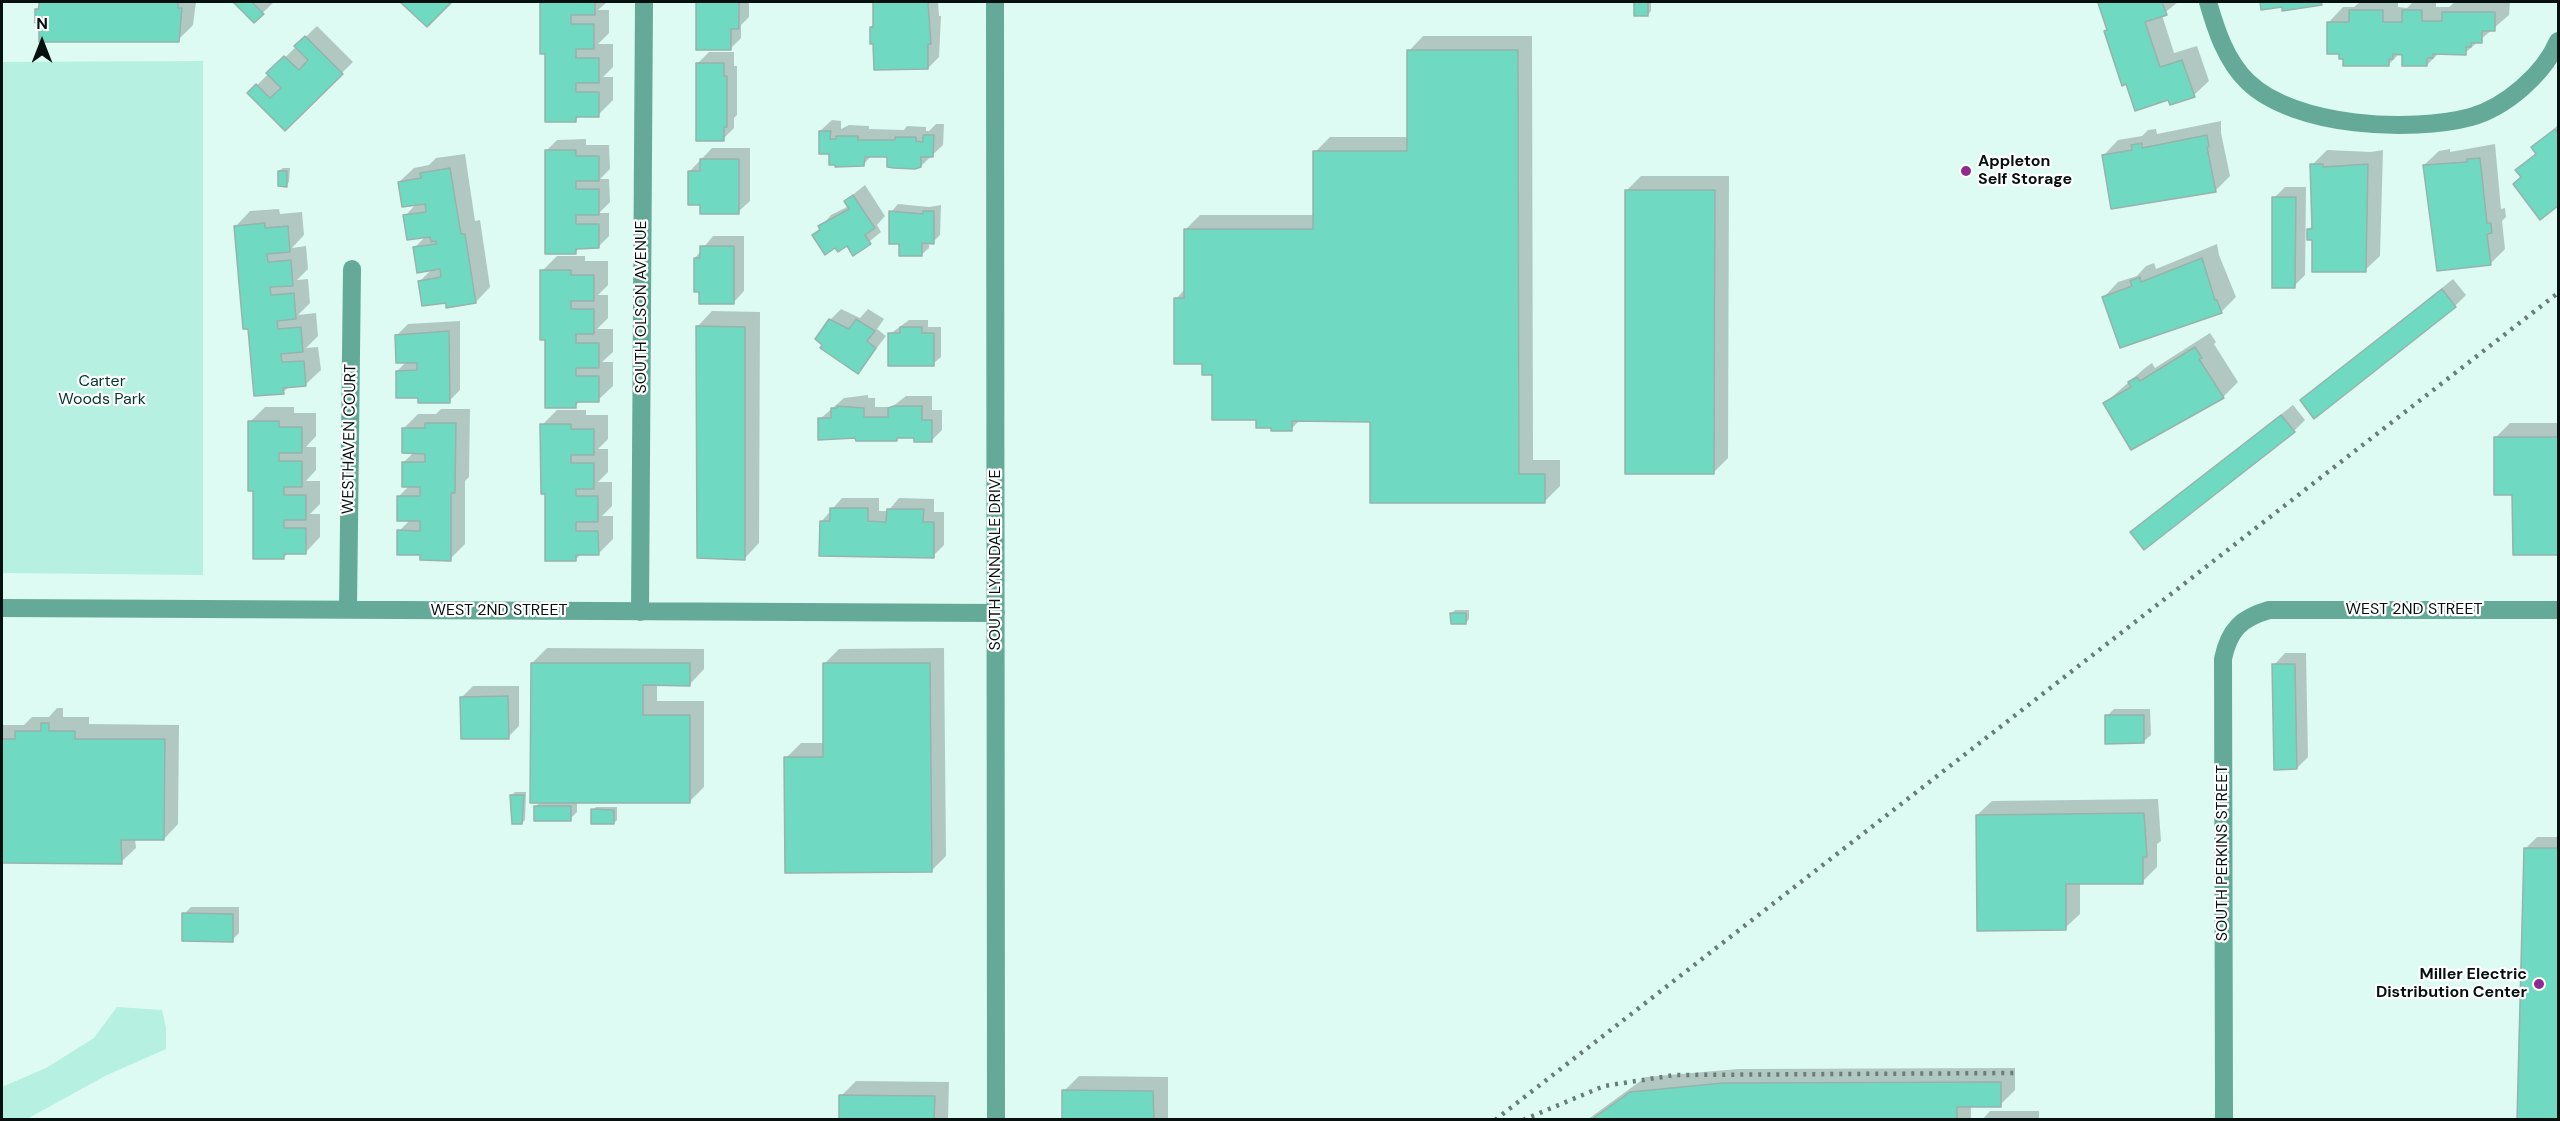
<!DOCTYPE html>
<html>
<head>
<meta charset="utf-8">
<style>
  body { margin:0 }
  #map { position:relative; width:2560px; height:1121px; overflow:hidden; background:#ddfbf2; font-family:"DM Sans",sans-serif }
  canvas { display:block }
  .frame { position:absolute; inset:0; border:3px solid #06100e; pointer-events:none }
  .north { position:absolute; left:12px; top:12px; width:60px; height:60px; -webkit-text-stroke:4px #fff; paint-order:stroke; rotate:0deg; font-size:16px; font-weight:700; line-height:24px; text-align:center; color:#06100e }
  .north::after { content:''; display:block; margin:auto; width:21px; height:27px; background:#06100e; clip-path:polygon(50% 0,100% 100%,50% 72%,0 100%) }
</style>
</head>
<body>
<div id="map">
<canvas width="2560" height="1121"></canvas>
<div class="frame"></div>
<div class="north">N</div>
</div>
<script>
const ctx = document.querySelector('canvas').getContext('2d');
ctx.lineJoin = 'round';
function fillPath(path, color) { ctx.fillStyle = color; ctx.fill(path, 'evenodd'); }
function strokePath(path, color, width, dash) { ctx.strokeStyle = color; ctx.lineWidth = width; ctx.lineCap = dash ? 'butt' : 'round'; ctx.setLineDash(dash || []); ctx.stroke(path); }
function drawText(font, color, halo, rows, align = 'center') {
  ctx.font = font + ' "DM Sans",sans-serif'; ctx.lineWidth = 4.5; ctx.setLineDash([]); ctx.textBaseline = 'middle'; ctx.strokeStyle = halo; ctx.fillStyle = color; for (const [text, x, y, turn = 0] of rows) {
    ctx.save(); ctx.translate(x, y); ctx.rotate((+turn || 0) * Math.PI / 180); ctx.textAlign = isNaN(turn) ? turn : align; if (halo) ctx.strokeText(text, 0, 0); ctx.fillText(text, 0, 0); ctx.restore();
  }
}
const green = new Path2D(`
  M203 61V575L2 573V62Z
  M117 1007 162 1010 166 1028V1049L107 1075 27 1119H2V1087L46 1068 94 1038Z`);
const shadow = new Path2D(`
  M40 2H196L193 25 178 40 40 22 37 9Z
  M235 2H274L254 21Z
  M402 2H450L427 25Z
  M542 2H607L598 10H609V33L598 44H613V67L603 77H613V100L598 115H580L575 121 547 53H542Z
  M698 2H749V17L741 25V38L730 49H698Z
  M875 2H938L939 16H941L939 57 928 68 871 27 875 24Z
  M1636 2H1651V11L1648 15Z
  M2101 2H2178L2162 15 2174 53 2197 46 2209 81 2194 95 2169 98 2127 82 2105 31 2108 29 2100 3Z
  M2261 2H2323L2262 8Z
  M2360 2H2398V7L2407 8 2413 2H2436V7H2449L2455 2H2510L2509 15 2465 53H2439L2427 65 2400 53 2389 64 2329 22 2343 7H2354Z
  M317 26 353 62 285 129 249 93Z
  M1423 36H1532L1533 460H1560V486L1545 501 1371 421 1301 419 1291 429 1273 426 1258 419 1203 363 1176 299 1185 289V230L1200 215H1315V152L1330 137H1409V51Z
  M709 52H734V66H737V115L734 118V128L723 139 698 63Z
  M832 120 841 121V129L849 125 869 126V129L904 130 907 126 926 127V131H929L936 124H944L943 145 921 166 888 156 872 155 864 164 830 153 820 131Z
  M2221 121V133L2230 176 2215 191 2104 155 2118 140 2142 136 2148 130 2156 129 2157 134Z
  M2558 125V204L2541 218 2517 170 2536 153 2533 148Z
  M586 139V145H609L610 169 600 179H609L610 202 599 213H609V236L598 247H580L575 253 546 151 557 140Z
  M2495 144 2501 209 2505 208 2506 217 2502 221 2505 249 2490 264 2424 165 2439 151 2450 149V152Z
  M712 148H750V201L738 212 701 204 690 171Z
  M2327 150 2371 152 2383 150 2380 256 2365 270 2314 238 2308 230 2313 225 2312 165Z
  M465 154 475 221 480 220 490 287 476 302 447 301 420 281 432 269 414 248 426 236 405 216 417 203 399 182 414 168 429 165 436 158Z
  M283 168H290L289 182 286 185 279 171Z
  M1641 176H1729L1728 458 1714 472 1627 190Z
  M865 185 885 216 877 225 881 232 854 254 847 244 836 246 814 235 831 215 849 206 845 201Z
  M2285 187H2306L2305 275 2294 286 2274 198Z
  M898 204 929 207 941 205 940 235 933 242H929V248L921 255 901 242 891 212Z
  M279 209 280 214 302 212 304 235 292 248 306 246 308 269 297 280 308 279 310 303 298 315 316 313 318 336 306 348 318 347 321 370 306 384 290 386 283 392 249 327 236 226 250 211Z
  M713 236H744V291L733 303 695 258Z
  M2217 244 2219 255 2236 297 2221 312 2104 297 2118 282 2137 276 2146 266 2154 263 2156 269Z
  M557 256H585V261H608V285L598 295H608V318L597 329H613V352L602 362H613V386L598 400H581L575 406 547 338 542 271Z
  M2453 279 2466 295 2455 306 2302 400Z
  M841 309 860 318 868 309 884 319 877 329 886 336 858 372 830 320Z
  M712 311 760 312 759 543 745 558 698 326Z
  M909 320H928V327H941V357L933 364 890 334Z
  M460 321V390L449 401 419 396 397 371 406 362 397 335 408 324Z
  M2210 333 2216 342 2214 344 2238 382 2223 397 2131 448 2105 403 2145 368 2152 363 2155 368Z
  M868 395V398H875V407H892L906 396H932V410H942V430L931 441 915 436H899L896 439 857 436 820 419 844 398Z
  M2293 405 2305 420 2294 431 2132 532Z
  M265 407H294V413H316V436L306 447H316V470L306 481H320V504L310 514H320V537L306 552H289L283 558 254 490 250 422Z
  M441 409H470L469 477 465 481V544L450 559 422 554 399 531 410 520 399 496 409 486 403 463 414 452 404 428 418 414H436Z
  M557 410H586V415H608V439L598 449H608V472L598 482H612V506L602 516H613V539L598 554H581L575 560 546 492 542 425Z
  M2510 423H2558V553L2514 554 2513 494 2495 438Z
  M842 498H879V511H888L899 498 934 499V512H944V545L933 556 821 522Z
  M1455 610H1469V619L1466 623 1452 613Z
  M547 648 704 649V669L690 684H657V701H704V787L689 802 577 801V812L570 819 535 807 541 801 532 663Z
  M944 648 946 856 931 871 786 758 801 743H825L824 664 839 649Z
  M2285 653H2306L2308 757 2297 768 2274 665Z
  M473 686H519V726L508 737 462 697Z
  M57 708H63V717H89V724L179 725 178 824 164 839H135L136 848 121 862H2V725H24L32 717H49Z
  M2114 709H2150L2151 735 2143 742 2107 716Z
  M515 792H526L525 820 522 823 512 795Z
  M2158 799 2161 841 2157 844V867L2142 882 2080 883V914L2065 928 1977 815 1992 801Z
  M596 807H617V820L614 823 593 810Z
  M2537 837H2558V1120H2518L2526 848Z
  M191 907H239V933L232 940 184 914Z
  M2015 1068V1090L2000 1105H1971V1120H1587L1646 1077 1738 1069Z
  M1079 1076 1168 1077V1120H1064V1091Z
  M856 1081 949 1082 948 1120H841V1096Z
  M1990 1111H2039V1120H1982Z`);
const building = new Path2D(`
  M39 2H178V8H182L179 42H39V23H35V9H39Z
  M233 2H252L264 14 254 23Z
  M400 2H452L427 27Z
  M540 2H595V15H571V24H594V49H576V58H599V83H576V92H599V117H576V122H545V54H540Z
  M696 2H739V29H731V50H696Z
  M873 2H928L931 44H928V69L874 70 873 44H870V27H873Z
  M1634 2H1648V16H1634Z
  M2102 2H2162L2167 15 2145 22 2160 67 2182 60 2195 97 2170 105 2168 100 2135 111 2126 84 2122 86 2104 31 2107 30 2098 3Z
  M2260 2H2321L2322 5 2282 11V7L2261 10Z
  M2349 10H2383V22H2402V10H2422V21H2442V12H2495V31H2482V43H2471V47H2466V55L2433 54V58H2427V66H2402V55L2393 54V59H2389V66H2343V59H2339V54H2327V22H2349Z
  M305 36 343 74 285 131 247 93 256 84 270 98 281 88 266 73 284 56 299 70 308 60 294 46Z
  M1407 50H1518L1519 474H1545V503H1370V422L1292 421V431H1271V428H1256V420H1212V375H1202V364H1174V298H1184V229H1313V151H1407Z
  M696 63H724V76H727V127H724V141H696Z
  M2555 129 2558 133V206L2540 220 2513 184 2521 177 2515 170 2536 154 2531 147Z
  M819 131H831L830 139H836V136H858V140H895V137H916V141L923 142V135H934L933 157H921V167L915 169 894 168 887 167V157H865L864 166 835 167V165H829V154H819Z
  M2207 135 2209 147H2207L2216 192 2111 209 2102 155 2132 150 2131 145 2142 143V148Z
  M545 150H576V156H599V181H576V189H599V215H576V224H599V248L576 249V254H545Z
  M2480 158 2487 223H2491L2492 233 2487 234 2491 265 2437 271 2423 165 2467 162V159Z
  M700 159H739V214H700V205H688V171H700Z
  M2310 164H2323V167L2368 164 2366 272H2312V240H2307V229H2312Z
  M450 168 461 234H465L476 303 446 308V303L422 306 418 281 441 277 440 269 417 273 413 247 436 244V241L431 242 430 237 407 240 403 215 426 212 425 204 402 207 398 182 421 178 420 173Z
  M278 171H287V187L278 186Z
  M1625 190H1715L1714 474H1625Z
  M853 195 875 228 865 235 871 244 853 256 847 246 838 252 835 248 825 255 812 235 820 230 818 226 849 209 844 201Z
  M2272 197H2296L2295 288H2272Z
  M889 211 923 214V211H934V244L922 243V256H899V244H889Z
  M265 223V228L288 226 290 252 267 254 268 262 291 260 293 286 270 287 271 295 294 293 296 319 277 321 278 329 301 327 303 352 281 354 282 362 304 361 306 386 283 388 284 394 254 396 248 329H243L234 226Z
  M700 246H734V304H699V292H694V258H700Z
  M2202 258 2215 300H2217L2222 313 2120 348 2102 297 2132 286 2130 281 2140 277 2141 282Z
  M540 270H571V275H594V301H571V309H594V334H576V343H599V368H576V376H599V402H576V408H545V340H540Z
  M2442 289 2456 307 2314 419 2300 400Z
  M829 319 849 329 856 319 875 331 867 341 876 348 858 374 820 348 822 345 815 339Z
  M696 326 745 327V560L697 558Z
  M900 327H922V333H934V366H888V333H900Z
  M449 331 450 403H418V398H396V371L417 370V363H396L395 335Z
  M2195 347 2202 358 2199 359 2224 398 2131 450 2103 403 2131 387 2128 382 2137 377 2140 381Z
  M837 406 864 408V417H888V408L894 406H922V420H932V442H914V438H897V441H856L855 438 818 440V418H831V408H837Z
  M2281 415 2295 432 2144 550 2130 532Z
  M248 421H279V427H302V453H279V461H302V487H284V495H306V520H284V528H306V554H284V559H253V491H248Z
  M425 423H456L455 493H451V561L420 560V555H397V530L420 531V521H397V496H420V487H402V462H425V454L402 453V428H425Z
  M540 424H571V429H594V455H571V463H594V489H576V496H598V522H576V531H598L599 555H576V561H545V494H541Z
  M2494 437H2558V555H2513L2512 495H2494Z
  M830 508H868V521L886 522 887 509H924L923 522H934V558L819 556 820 521H830Z
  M1450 613H1466V624H1451Z
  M531 663H690V686L643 685V715H690V803H530Z
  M823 663H930L932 872 785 873 784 757H823Z
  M2272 664H2295L2297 769 2274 770Z
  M508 696 509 739H461L460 697Z
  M2105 715H2144V743L2105 744Z
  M41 723H49V731H75V739H165L164 840H121L122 864 2 863V739H15V731H41Z
  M510 795H524L522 824H512Z
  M534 806H571V821H534Z
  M591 809 614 810V824H591Z
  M2144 813 2147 857H2143V884H2066V930L1977 931 1976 815Z
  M2524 848H2558V1120H2517Z
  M182 913 233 914V942L182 941Z
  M2001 1082V1107H1957V1120H1591L1630 1092 1723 1083Z
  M1062 1090 1153 1091 1154 1120H1062Z
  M839 1095 935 1096 934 1120H839Z`);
const minor = new Path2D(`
  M995 2 996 1120
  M2208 2C2216 30 2226 61 2248 82 2295 127 2411 133 2471 117 2506 107 2544 74 2558 41
  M2 608 996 613
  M348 609 352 269
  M640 612 644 2
  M2224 1120 2223 659C2229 630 2241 618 2269 610H2558`);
const rail = new Path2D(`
  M1495 1120 2558 293
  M1523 1120 1604 1086 1675 1075 2015 1073`);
const markers = [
  [1966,171,6,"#8f2a91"],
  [2539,984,6,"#8f2a91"]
];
const poiNames = [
  ["Appleton",1978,162],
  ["Self Storage",1978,180],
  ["Miller Electric",2527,975,"right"],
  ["Distribution Center",2527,993,"right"]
];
const streetNames = [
  ["SOUTH OLSON AVENUE",642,307,-90],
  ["WESTHAVEN COURT",350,439,-89],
  ["SOUTH LYNNDALE DRIVE",996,560,-90],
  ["WEST 2ND STREET",2414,610],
  ["WEST 2ND STREET",499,611],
  ["SOUTH PERKINS STREET",2223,853,-90]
];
const parkNames = [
  ["Carter",102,382],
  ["Woods Park",102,400]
];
fillPath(green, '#b5f0e1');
fillPath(shadow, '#0003');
fillPath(building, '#6fd9c1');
strokePath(building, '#97b3ab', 1.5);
strokePath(minor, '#65a999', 18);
strokePath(rail, '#697c77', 4.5, [3, 6]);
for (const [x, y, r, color] of markers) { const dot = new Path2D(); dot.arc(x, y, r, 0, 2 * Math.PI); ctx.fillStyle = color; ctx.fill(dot); strokePath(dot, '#fff', 2); }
drawText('bold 16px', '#06100e', '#fff', poiNames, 'left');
drawText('16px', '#06100e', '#fff', streetNames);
drawText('16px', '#02362d', '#fff', parkNames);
</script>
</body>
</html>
